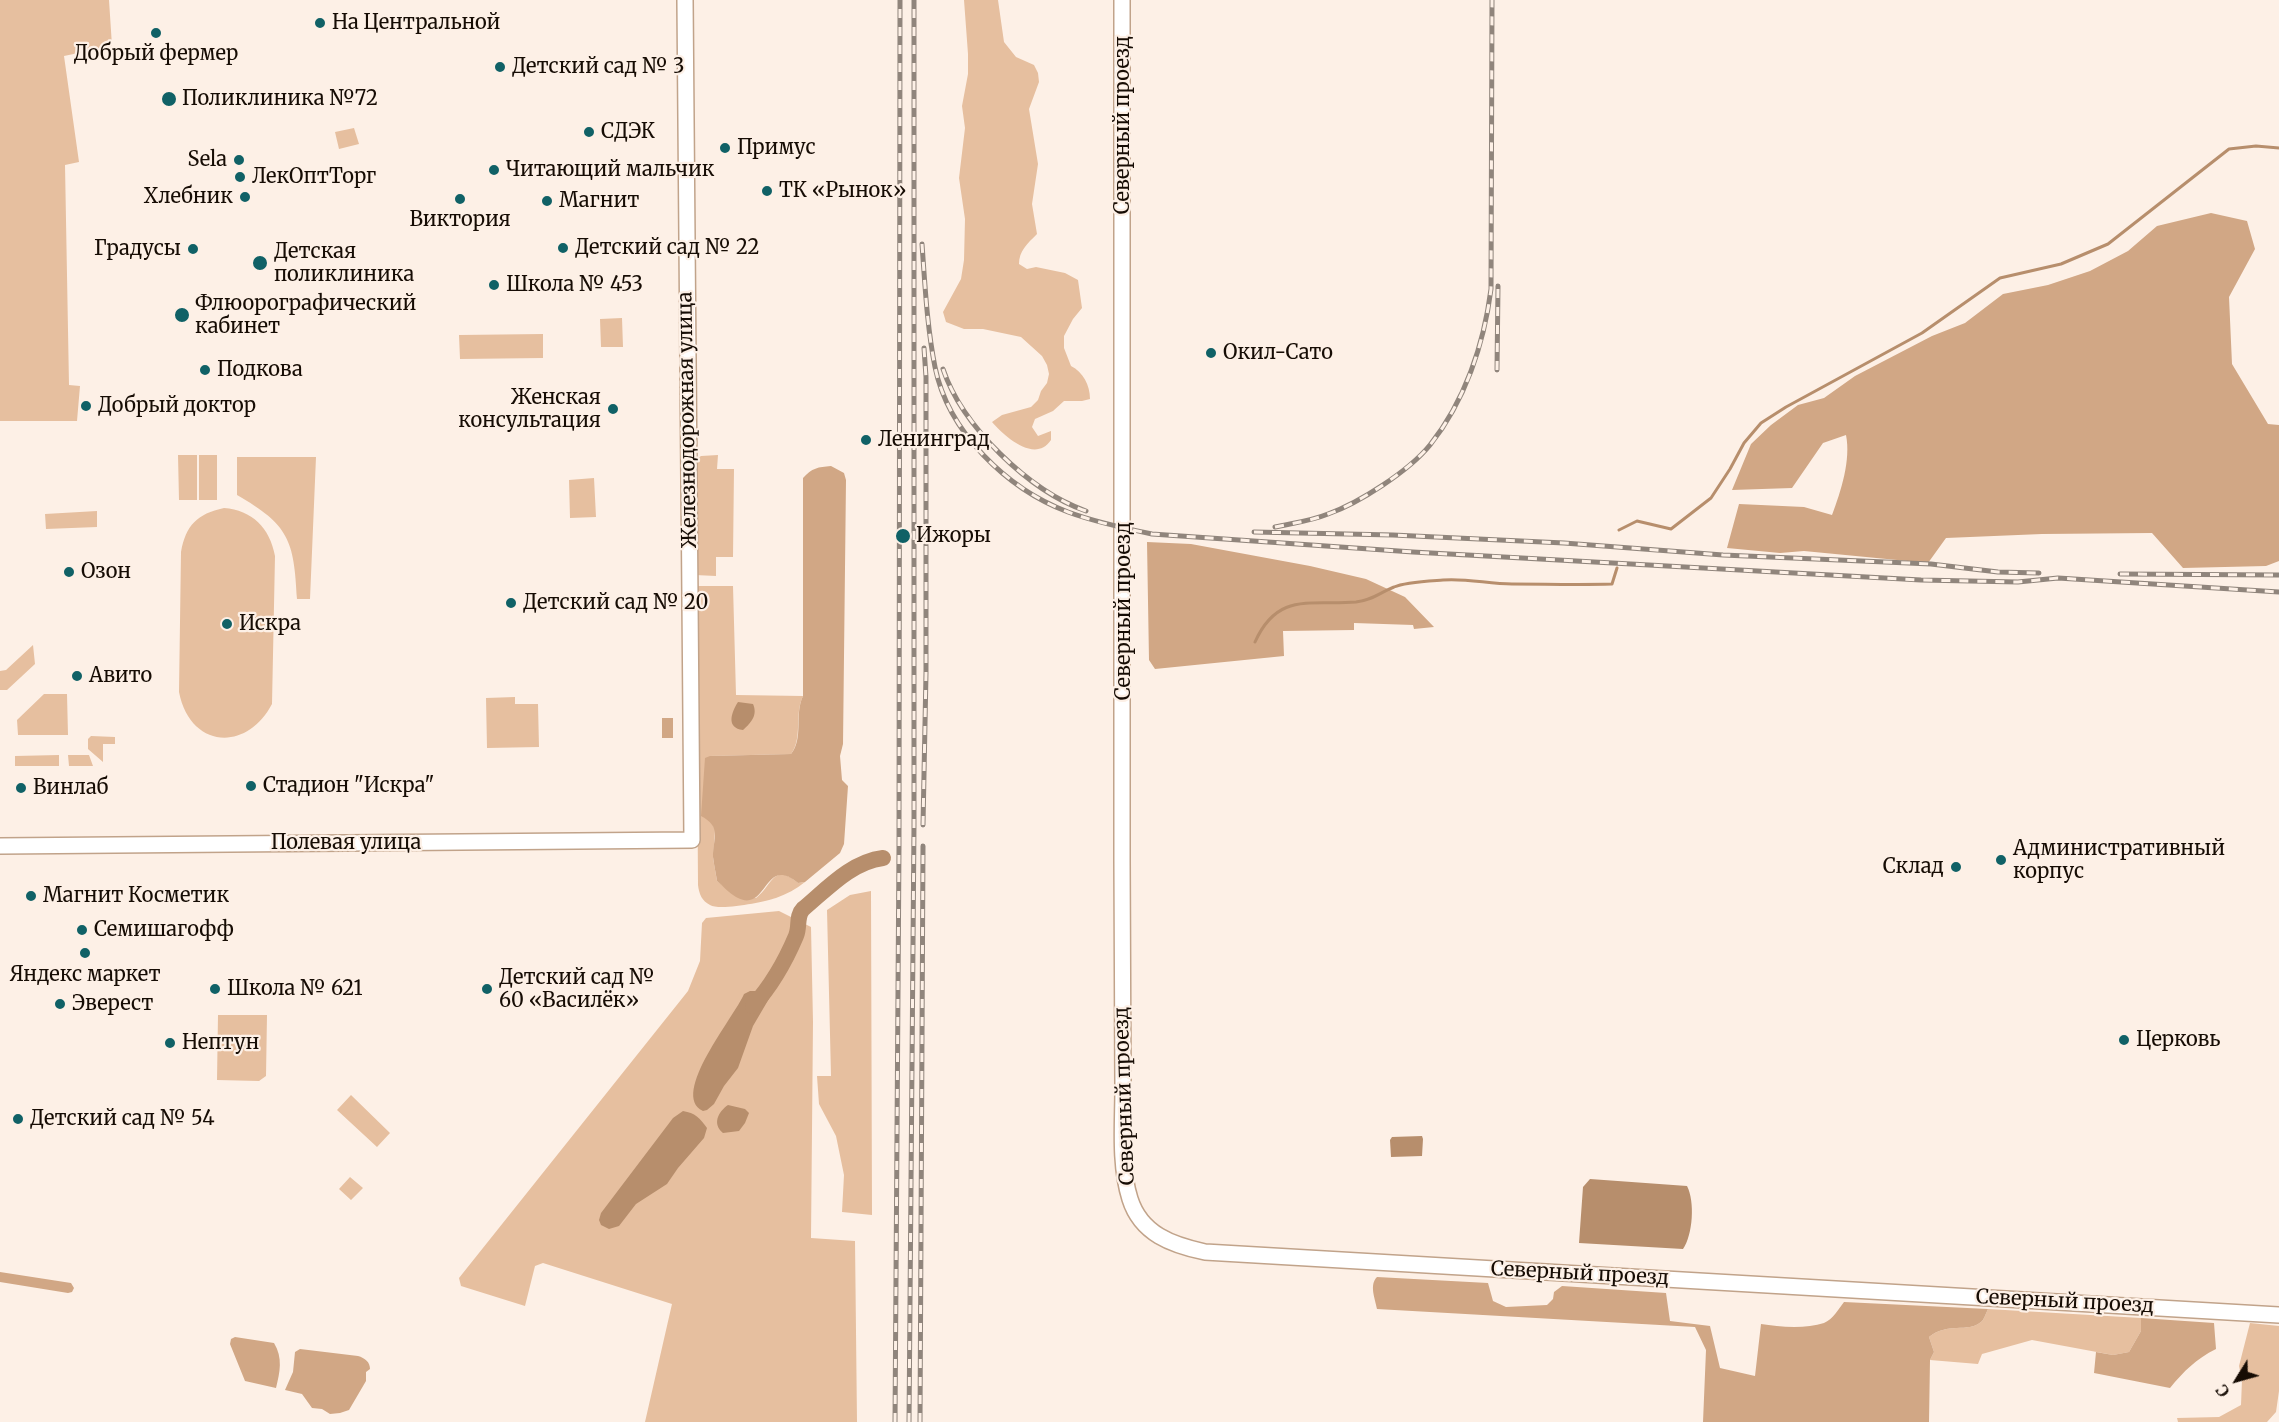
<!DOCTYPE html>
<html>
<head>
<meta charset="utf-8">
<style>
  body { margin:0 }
  #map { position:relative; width:2279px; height:1422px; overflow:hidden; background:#fdf0e6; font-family:Merriweather,serif }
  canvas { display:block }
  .north { position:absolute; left:2207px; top:1350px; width:60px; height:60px; -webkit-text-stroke:4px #fdf0e6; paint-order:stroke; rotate:233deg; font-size:16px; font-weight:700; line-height:24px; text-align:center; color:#160c04 }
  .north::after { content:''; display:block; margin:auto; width:21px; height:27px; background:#160c04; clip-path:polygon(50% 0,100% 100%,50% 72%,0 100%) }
</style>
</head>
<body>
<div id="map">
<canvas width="2279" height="1422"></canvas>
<div class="north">С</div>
</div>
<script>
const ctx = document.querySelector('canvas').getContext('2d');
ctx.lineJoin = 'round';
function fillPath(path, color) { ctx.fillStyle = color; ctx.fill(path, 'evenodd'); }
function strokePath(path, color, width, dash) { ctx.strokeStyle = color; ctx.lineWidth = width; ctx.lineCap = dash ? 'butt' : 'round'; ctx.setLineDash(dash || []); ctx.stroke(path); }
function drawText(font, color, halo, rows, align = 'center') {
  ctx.font = font + ' Merriweather,serif'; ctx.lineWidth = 4.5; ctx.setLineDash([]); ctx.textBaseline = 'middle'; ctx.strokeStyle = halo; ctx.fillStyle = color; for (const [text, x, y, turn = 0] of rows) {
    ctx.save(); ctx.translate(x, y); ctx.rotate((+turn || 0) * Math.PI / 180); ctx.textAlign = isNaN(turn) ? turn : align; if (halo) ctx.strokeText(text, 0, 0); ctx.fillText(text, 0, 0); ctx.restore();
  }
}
const green = new Path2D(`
  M0 0H109L112 46 64 56 79 162 65 165 69 385 80 386 77 421H0Z
  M964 0H998L1004 42 1016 57 1034 65 1038 73 1039 82 1029 109 1038 164 1032 204 1037 234C1027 244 1019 251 1019 264L1027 269 1036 267 1065 273 1078 280 1082 308 1073 319 1064 336V348L1071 366C1083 372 1090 385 1090 399L1082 401H1064L1053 411 1035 419 1032 427 1038 436 1051 431V440C1035 464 1004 436 992 422L1002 415 1031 407 1038 400 1041 391 1047 383 1049 374 1047 365 1042 356 1021 337 983 329H964L946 322 943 312 961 279 964 260 965 219 959 178 965 128 962 106 968 74V54Z
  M354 128 359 144 339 149 335 132Z
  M622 318 623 347H601L600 319Z
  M543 334V358L460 359 459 335Z
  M178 455H197V500H179Z
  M199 455H217V500H199Z
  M718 455 717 469H734L733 557H716V576L695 575V460L701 456Z
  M237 457H316L310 599H297C294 540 289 525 237 495Z
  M594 478 596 517 570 518 569 480Z
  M224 508C252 510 270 528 275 556L272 704C246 753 190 748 179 692L181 552C186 525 197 514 224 508Z
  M97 511V527L46 529 45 514Z
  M696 586H733L736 695 803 696C794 715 803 738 791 754L710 756 711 821 715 830 713 858 717 881 726 888 756 898C773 885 773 862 798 883L805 882C796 889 787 894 776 898 764 902 720 911 710 905 702 901 699 894 698 885Z
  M33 645 35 664 7 690H0V671L6 670Z
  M44 694H67L68 735H18L17 720Z
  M515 697V704H538L539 747 487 748 486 698Z
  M91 736 115 737V744H103V762L88 749V739Z
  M59 755V766H15V756Z
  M68 755H89L93 766H69Z
  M871 891 872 1215 842 1212 844 1175 836 1136 819 1104 817 1076H831L827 910 850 895Z
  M779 911 811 927 813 1022 811 1238 855 1241 857 1422H645L672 1304 543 1263 535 1266 525 1306 461 1286 459 1278 688 991 700 961 702 923 706 918Z
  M218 1015H267L266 1076 259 1081 217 1080Z
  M351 1095 390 1133 377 1147 337 1110Z
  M350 1177 363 1188 351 1200 339 1189Z
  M1988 1309 2141 1318V1331L2129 1352 2113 1355 2032 1340 1982 1354 1978 1364 1930 1360 1934 1352 1929 1337C1947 1322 1968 1333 1981 1322 1984 1320 1986 1313 1988 1309Z
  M2250 1323 2279 1326V1391L2276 1412 2267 1422H2178L2177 1418 2219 1417 2241 1405 2242 1380 2239 1366Z`);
const forest = new Path2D(`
  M2211 213 2247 221 2255 249 2229 297 2232 364 2268 424 2279 425V561L2266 566 2183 568 2152 533 2042 534 1946 538 1928 563 1804 551 1780 553 1727 548 1739 504 1804 507 1832 515C1841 491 1851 460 1846 435L1823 443 1792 488 1732 490 1751 444 1771 425 1798 405 1824 398 1855 376 1932 336 1965 323 2003 294 2048 285 2090 271 2128 251 2157 226Z
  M831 466 844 473 846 480 843 744 840 756 842 780 848 786 844 844 840 853 805 882 798 883C763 854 768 915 736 897 729 893 723 886 717 881 716 874 714 865 713 857 713 838 722 827 701 816L705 758 710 756 791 754C804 738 794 715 803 696V478C812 468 818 467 831 466Z
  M1147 542 1191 544 1310 566 1366 579 1405 597 1434 627 1414 629 1413 625 1354 623V630L1283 631 1284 656 1155 669 1149 660Z
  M662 718H673V738H662Z
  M0 1272 71 1283 74 1288 72 1292 68 1293 0 1282Z
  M1377 1277 1488 1283 1493 1301 1506 1307 1547 1305 1553 1299 1554 1292 1562 1286 1666 1293 1670 1321 1710 1326 1720 1368 1755 1376 1761 1324C1779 1327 1806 1329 1824 1323 1833 1319 1838 1310 1844 1302L1988 1309C1986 1313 1984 1320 1981 1322 1968 1333 1947 1322 1929 1337L1934 1352 1930 1360 1929 1422H1703L1706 1350 1695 1327 1377 1309C1375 1298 1369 1285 1377 1277Z
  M2141 1318 2214 1323 2216 1349C2196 1359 2184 1371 2170 1388L2094 1373 2096 1352 2113 1355 2129 1352 2141 1331Z
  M235 1337 274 1343C283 1358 280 1372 276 1388L245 1381 230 1344 231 1339Z
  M300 1349 358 1356C365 1358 370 1362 370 1369L366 1372V1381L349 1410 340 1413 330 1414 322 1409 312 1408 302 1394 285 1390 293 1372 295 1352Z`);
const water = new Path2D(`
  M738 702 753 704C758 715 751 723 743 730 726 728 731 713 738 702Z
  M750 991H767L770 997 753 1026 738 1068 724 1086 714 1104 707 1110 703 1111C669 1095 735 1016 744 994Z
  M728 1105 745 1109 749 1113 745 1123 739 1131 723 1133C712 1124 718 1112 728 1105Z
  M683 1111C695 1113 700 1118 707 1128L704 1138 678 1168 667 1184 636 1204 619 1226 609 1229 601 1225 599 1220 601 1213 673 1118Z
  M1422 1136 1423 1139 1422 1156 1391 1157 1390 1140 1392 1137Z
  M1590 1179 1687 1186C1695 1201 1693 1235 1683 1249L1579 1243 1583 1187Z`);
const stream = new Path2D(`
  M1619 530 1637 521 1671 529 1711 498 1730 469 1744 443 1761 423 1786 407 1922 333 2000 278 2061 264 2108 244 2229 149 2256 146 2279 148
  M1255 642C1278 591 1311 606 1356 602 1373 600 1379 593 1394 587 1405 582 1430 581 1443 580 1466 578 1489 584 1512 584 1545 584 1578 585 1612 584L1617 568`);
const river = new Path2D(`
  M753 1006C772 985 785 962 796 936 800 927 796 916 803 909 827 889 851 862 883 858`);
const secondary = new Path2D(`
  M1122 0C1124 287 1123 574 1122 860 1122 936 1122 1012 1123 1088 1123 1124 1119 1164 1130 1199 1141 1234 1172 1245 1205 1252L2279 1315
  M0 846 692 840 685 0`);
const rail = new Path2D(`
  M922 244C925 285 927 327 935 367 948 432 1007 489 1068 512 1095 522 1123 528 1152 534L1413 552 1921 580 2018 582 2058 578 2279 592
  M943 369C962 426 1029 491 1086 511
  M1497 370 1498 286
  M1275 527C1293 523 1311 521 1328 514 1359 503 1409 471 1430 445 1465 401 1484 344 1491 289L1492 0
  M1254 532 1393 535 1564 543 1723 555 1931 564 1998 572 2039 573
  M2120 574 2279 575
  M923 825 926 673V377L924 348
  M895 1422 899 847 900 0
  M909 1422 914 825V0
  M920 1422 923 846`);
const markers = [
  [320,23,6,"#106166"],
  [156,33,6,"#106166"],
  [500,67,6,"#106166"],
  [169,99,8,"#106166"],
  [589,132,6,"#106166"],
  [725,148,6,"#106166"],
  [239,160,6,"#106166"],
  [494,170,6,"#106166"],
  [240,177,6,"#106166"],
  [767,191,6,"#106166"],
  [245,197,6,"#106166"],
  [460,199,6,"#106166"],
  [547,201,6,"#106166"],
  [563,248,6,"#106166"],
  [193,249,6,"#106166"],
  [260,263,8,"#106166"],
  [494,285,6,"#106166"],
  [182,315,8,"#106166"],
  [1211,353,6,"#106166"],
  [205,370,6,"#106166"],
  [86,406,6,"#106166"],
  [613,409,6,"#106166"],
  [866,440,6,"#106166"],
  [903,536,8,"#106166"],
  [69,572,6,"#106166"],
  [511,603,6,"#106166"],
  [227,624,6,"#106166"],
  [77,676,6,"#106166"],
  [251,786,6,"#106166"],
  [21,788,6,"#106166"],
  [2001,860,6,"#106166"],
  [1956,867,6,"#106166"],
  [31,896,6,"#106166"],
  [82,930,6,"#106166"],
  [85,953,6,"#106166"],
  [215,989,6,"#106166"],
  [487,989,6,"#106166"],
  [60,1004,6,"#106166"],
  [2124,1040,6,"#106166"],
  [170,1043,6,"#106166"],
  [18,1119,6,"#106166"]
];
const poiNames = [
  ["На Центральной",332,23],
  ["Добрый фермер",156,54,"center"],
  ["Детский сад № 3",512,67],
  ["Поликлиника №72",182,99],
  ["СДЭК",601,132],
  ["Примус",737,148],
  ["Sela",227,160,"right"],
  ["Читающий мальчик",506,170],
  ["ЛекОптТорг",252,177],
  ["ТК «Рынок»",779,191],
  ["Хлебник",233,197,"right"],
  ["Магнит",559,201],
  ["Виктория",460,220,"center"],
  ["Детский сад № 22",575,248],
  ["Градусы",181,249,"right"],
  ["Детская",274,252],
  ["поликлиника",274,275],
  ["Школа № 453",506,285],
  ["Флюорографический",195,304],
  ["кабинет",195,327],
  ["Окил-Сато",1223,353],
  ["Подкова",217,370],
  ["Женская",601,398,"right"],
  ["консультация",601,421,"right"],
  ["Добрый доктор",98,406],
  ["Ленинград",878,440],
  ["Ижоры",916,536],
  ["Озон",81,572],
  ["Детский сад № 20",523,603],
  ["Искра",239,624],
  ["Авито",89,676],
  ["Стадион \"Искра\"",263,786],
  ["Винлаб",33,788],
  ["Административный",2013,849],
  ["корпус",2013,872],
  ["Склад",1944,867,"right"],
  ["Магнит Косметик",43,896],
  ["Семишагофф",94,930],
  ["Яндекс маркет",85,975,"center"],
  ["Детский сад №",499,978],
  ["60 «Василёк»",499,1001],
  ["Школа № 621",227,989],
  ["Эверест",72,1004],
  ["Церковь",2136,1040],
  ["Нептун",182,1043],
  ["Детский сад № 54",30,1119]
];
const streetNames = [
  ["Северный проезд",1123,125,-90],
  ["Железнодорожная улица",688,420,-91],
  ["Северный проезд",1124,611,-90],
  ["Полевая улица",346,843],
  ["Северный проезд",1125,1096,-92],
  ["Северный проезд",1580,1274,3],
  ["Северный проезд",2065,1302,3]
];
fillPath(green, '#e6bf9f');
fillPath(forest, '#d1a785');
fillPath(water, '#b78e6c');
strokePath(stream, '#b78e6c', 3);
strokePath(river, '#b78e6c', 16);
strokePath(secondary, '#c1a38a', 18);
strokePath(secondary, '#fff', 15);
strokePath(rail, '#90857c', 5);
strokePath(rail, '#fdf0e6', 3, [9]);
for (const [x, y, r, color] of markers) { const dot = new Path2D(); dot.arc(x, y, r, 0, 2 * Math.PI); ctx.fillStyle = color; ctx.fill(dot); strokePath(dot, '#fdf0e6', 2); }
drawText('20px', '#160c04', '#fdf0e6', poiNames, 'left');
drawText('20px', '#160c04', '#fdf0e6', streetNames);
</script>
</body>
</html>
